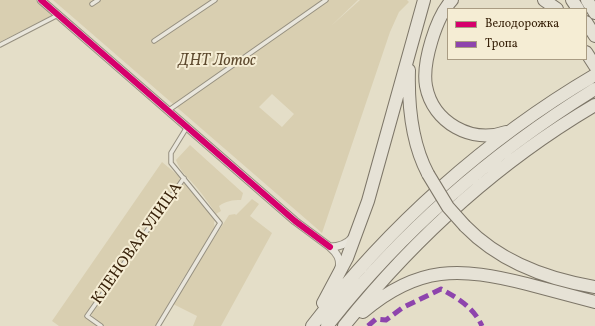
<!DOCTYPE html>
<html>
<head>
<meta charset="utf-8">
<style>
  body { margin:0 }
  #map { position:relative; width:595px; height:326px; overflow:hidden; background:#e4dec8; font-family:Vollkorn,serif }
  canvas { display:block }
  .legend { position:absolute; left:447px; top:8px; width:140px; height:52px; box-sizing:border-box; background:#f5edd4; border:1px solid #a99c83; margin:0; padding:5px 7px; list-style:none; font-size:12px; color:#38220a }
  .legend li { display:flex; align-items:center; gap:8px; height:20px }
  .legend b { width:20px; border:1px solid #a99c83 }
</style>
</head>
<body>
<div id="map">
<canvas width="595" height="326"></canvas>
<ul class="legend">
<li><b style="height:5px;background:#d6006c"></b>Велодорожка</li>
<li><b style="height:5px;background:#8e44ad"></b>Тропа</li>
</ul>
</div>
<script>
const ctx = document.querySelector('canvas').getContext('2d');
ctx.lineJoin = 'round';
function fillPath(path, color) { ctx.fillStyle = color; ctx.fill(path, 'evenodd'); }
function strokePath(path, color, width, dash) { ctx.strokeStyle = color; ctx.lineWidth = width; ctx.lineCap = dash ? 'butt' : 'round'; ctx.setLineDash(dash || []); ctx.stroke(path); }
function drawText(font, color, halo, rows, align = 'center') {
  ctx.font = font + ' Vollkorn,serif'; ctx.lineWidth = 4; ctx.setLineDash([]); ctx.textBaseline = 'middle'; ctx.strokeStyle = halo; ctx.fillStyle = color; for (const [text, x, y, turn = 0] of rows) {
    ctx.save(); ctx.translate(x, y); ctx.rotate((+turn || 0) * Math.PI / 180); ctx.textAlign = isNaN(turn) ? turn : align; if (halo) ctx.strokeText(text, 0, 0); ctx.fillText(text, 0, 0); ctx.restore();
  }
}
const green = new Path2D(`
  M0 0H38L53 14 51 16 0 42Z
  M53 0H358L331 26 360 0H407L409 2 399 12 390 32 322 233ZM272 94 294 114 282 127 259 107Z
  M190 145 243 193 241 200C232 200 226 201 219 206L221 211 216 214C210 205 204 196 197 188 189 178 180 172 176 160Z
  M162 162 180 177 179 182 147 225 85 315 84 317 98 326H59L52 321Z
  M186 183 215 220 214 223 215 229 179 285 156 326H104L93 318 91 313C123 269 151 227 183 184Z
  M252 199 259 204 250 216 272 233 221 326H193L197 316 173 304 194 269 229 215 235 214 236 215Z`);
const service = new Path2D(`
  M92 4 98 0
  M154 41 215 0
  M0 45 58 15
  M169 110 326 0
  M101 326 87 316 184 178
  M158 326 220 223 171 163V153L187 127`);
const minor = new Path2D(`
  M41 0 295 221 330 247
  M339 268C341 259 337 253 330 247 339 247 346 245 353 237`);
const trunk = new Path2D(`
  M452 0C436 17 422 63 426 86 433 123 472 144 506 132
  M544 0 557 9
  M572 0 578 9
  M587 0 595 13
  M586 22 595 36
  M586 52 595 66
  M409 70C408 105 411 142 428 174
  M465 226C500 262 546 279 595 287
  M323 303 347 258 368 201 424 0
  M363 312C418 265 460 267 527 284 549 290 572 296 595 302
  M312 326C389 226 486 139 595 75
  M327 326C401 232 493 152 595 89
  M344 326C414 239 498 162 595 105`);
const trunkBridge = new Path2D(`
  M428 174 448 207 465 226`);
const quiet = new Path2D(`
  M368 326 376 319 386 320 402 308 441 289C458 298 474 308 482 326`);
const cycleway = new Path2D(`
  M41 0 295 221 330 247`);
const parkNames = [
  ["ДНТ Лотос",217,62]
];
const streetNames = [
  ["КЛЕНОВАЯ УЛИЦА",138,244,-55]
];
fillPath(green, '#d9cfb1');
strokePath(service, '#969080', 5.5);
strokePath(minor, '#969080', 9);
strokePath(trunk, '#7d7668', 14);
strokePath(service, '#e9e6dc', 3.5);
strokePath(minor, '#e9e6dc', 7);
strokePath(trunk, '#e6e2d6', 12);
strokePath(trunkBridge, '#7d7668', 14, []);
strokePath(trunkBridge, '#e6e2d6', 12);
strokePath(quiet, '#8e44ad', 5, [10, 5]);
strokePath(cycleway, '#d6006c', 6);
drawText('italic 16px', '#5e4a2f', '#f5edd4', parkNames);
drawText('16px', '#38220a', '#f5edd4', streetNames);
</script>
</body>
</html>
